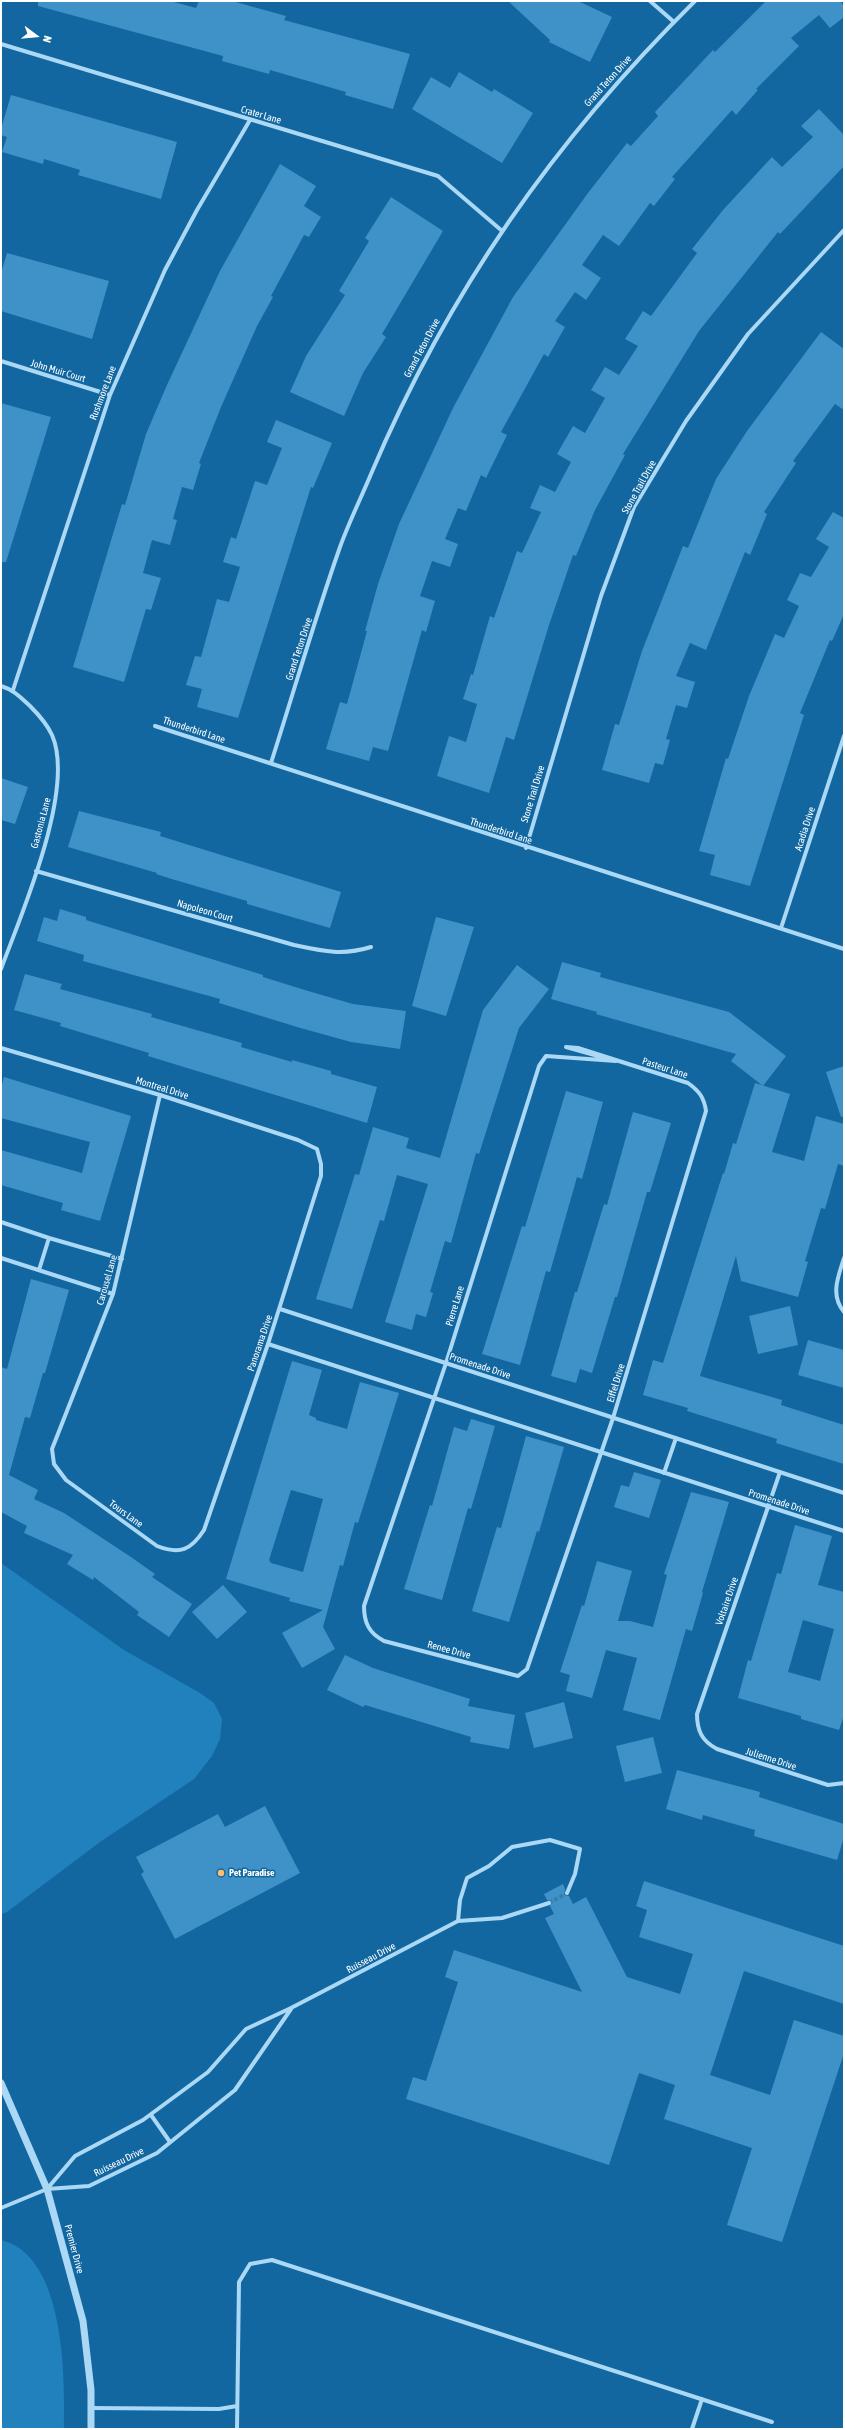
<!DOCTYPE html>
<html>
<head>
<meta charset="utf-8">
<style>
  body { margin:0 }
  #map { position:relative; width:845px; height:2430px; overflow:hidden; background:#1267a0; font-family:"Asap Condensed",sans-serif }
  canvas { display:block }
  .frame { position:absolute; inset:0; border:2px solid #fff; pointer-events:none }
  .north { position:absolute; left:16px; top:16px; width:40px; height:40px; -webkit-text-stroke:3px #1267a0; paint-order:stroke; rotate:106deg; font-size:11px; font-weight:700; line-height:16px; text-align:center; color:#fff }
  .north::after { content:''; display:block; margin:auto; width:14px; height:18px; background:#fff; clip-path:polygon(50% 0,100% 100%,50% 72%,0 100%) }
</style>
</head>
<body>
<div id="map">
<canvas width="845" height="2430"></canvas>
<div class="frame"></div>
<div class="north">N</div>
</div>
<script>
const ctx = document.querySelector('canvas').getContext('2d');
ctx.lineJoin = 'round';
function fillPath(path, color) { ctx.fillStyle = color; ctx.fill(path, 'evenodd'); }
function strokePath(path, color, width, dash) { ctx.strokeStyle = color; ctx.lineWidth = width; ctx.lineCap = dash ? 'butt' : 'round'; ctx.setLineDash(dash || []); ctx.stroke(path); }
function drawText(font, color, halo, rows, align = 'center') {
  ctx.font = font + ' "Asap Condensed",sans-serif'; ctx.lineWidth = 3; ctx.setLineDash([]); ctx.textBaseline = 'middle'; ctx.strokeStyle = halo; ctx.fillStyle = color; for (const [text, x, y, turn = 0] of rows) {
    ctx.save(); ctx.translate(x, y); ctx.rotate((+turn || 0) * Math.PI / 180); ctx.textAlign = isNaN(turn) ? turn : align; if (halo) ctx.strokeText(text, 0, 0); ctx.fillText(text, 0, 0); ctx.restore();
  }
}
const green = new Path2D(`
  M1 1563 124 1650 200 1693 214 1703 222 1719 220 1739 212 1756 194 1779 100 1842 7 1912 1 1914Z
  M1 2240C65 2255 65 2376 64 2429H1Z`);
const building = new Path2D(`
  M38 1H170L196 8 199 1H232L286 16 284 20 410 54 393 109 345 95 346 92 270 70 269 74 222 61 223 56 38 6Z
  M508 1H578L612 17 590 62 549 42 550 40Z
  M766 1H840L844 6V17L830 28 819 15 791 38 799 46 756 89 758 90 736 115 732 110 672 177 675 179 654 206 650 203 619 246 603 235 582 265 601 278 586 300 575 292 555 321 565 327 548 357 544 354 501 432 507 435 486 478 481 475 466 511 458 508 445 539 458 544 450 567 432 561 420 596 435 601 426 632 422 630 388 751 373 747 369 761 326 749 340 702 347 704 367 631H365L378 584 399 524 453 408 513 297 588 193 627 143 631 146 658 116 655 112 713 50 715 52Z
  M459 72 492 92 494 89 533 113 502 163 412 109 431 77 450 88Z
  M11 95 177 142 161 199 78 175 80 170 44 159 43 164 2 152 7 137 1 135V129Z
  M819 109 844 135V166L780 234 778 232 699 331 623 454 625 455 595 510 576 556 573 555 549 625 514 740 506 737 489 793 437 776 449 736 466 742 477 704 463 699 471 674 473 675 490 616 494 618 517 551 522 553 541 512 530 508 540 485 555 492 571 462 557 454 573 426 585 433 605 398 591 390 605 367 619 375 638 346 625 339 643 311 651 316 697 253 692 249 723 210 772 157 782 167 813 137 801 126Z
  M280 164 316 186 304 206 321 217 309 237 304 235 271 296 273 297 257 326 221 407 199 463 201 464 193 490 182 487 173 519 177 520 170 545 152 540 143 573 161 578 151 610 146 609 124 682 73 667 122 504 125 505 146 434 167 385 220 271Z
  M391 197 443 231 382 334 386 337 363 373 344 416 290 392 306 356 345 295 339 291 369 241 365 238Z
  M7 253 109 281 92 339 1 311V273Z
  M821 332 844 349V410L835 404 793 461 796 463 764 512 767 514 750 555 745 552 706 650 690 643 676 676 695 682 687 708 676 705 666 739 670 740 663 765 655 763 649 783 602 770 615 724 619 725 642 651 665 592 683 546 688 548 716 479 747 431Z
  M1 403 51 417 6 562H1Z
  M276 420 332 443 313 488 311 487 238 718 197 707 202 689 186 685 195 656 201 657 217 599 229 602 240 567 223 562 231 537 236 539 255 481 267 485 282 448 267 442Z
  M833 512 844 518V614L832 641 830 640 800 713 804 715 750 886 710 875 715 855 699 851 726 758 728 759 749 696 775 634 784 638 799 606 787 600 800 573 811 577 829 547 816 539Z
  M1 778 28 787 15 824 1 820Z
  M79 811 161 832 160 836 341 892 330 928 247 904V901L175 880 156 874 157 873 68 847Z
  M60 909 86 917V920L263 975V977L308 991 353 1004 406 1011 400 1049 351 1042 297 1027 219 1003 220 999 83 961 84 955 37 941 44 917 57 921Z
  M436 917 474 927 446 1016 412 1006Z
  M562 962 601 973 600 977 729 1012 786 1056 763 1086 731 1061 736 1054 596 1014 597 1012 551 999Z
  M517 965 549 989 519 1028 479 1154 476 1153 451 1243 445 1241 430 1292 433 1293 426 1317 416 1314 412 1330 385 1322 428 1184 397 1175 384 1221 380 1220 352 1309 316 1299 355 1174 359 1175 373 1127 409 1138 406 1148 440 1158 483 1010Z
  M25 974 62 984 60 989 152 1014 151 1017 242 1043 241 1047 292 1062V1060L331 1071V1074L377 1087 367 1123 148 1056 149 1053 60 1026 61 1023 14 1010Z
  M844 1066V1116L841 1117 826 1072Z
  M4 1077 131 1116 100 1221 61 1210 63 1203 1 1185V1150L82 1173 90 1142 1 1118V1088Z
  M755 1083 790 1094 772 1152 804 1161 816 1116 844 1124V1166L838 1164 825 1209 821 1208 805 1261 808 1262 798 1297 741 1281 736 1256 700 1376 782 1400 781 1405 844 1425V1464L776 1443 777 1439 687 1411 688 1408 643 1395 653 1360 663 1363 723 1173 724 1174 733 1143 736 1144Z
  M566 1091 603 1102 582 1179 577 1177 550 1272 546 1271 520 1365 482 1354 522 1226 525 1227Z
  M633 1112 671 1123 650 1192H647L617 1297H615L592 1373 580 1369 576 1383 551 1376 575 1292H577L604 1204 607 1205Z
  M31 1279 69 1290 45 1373H43L30 1418 25 1417 9 1475 38 1490 34 1499 64 1513 131 1557 155 1574 152 1577 192 1604 169 1637 137 1615 139 1612 94 1577 93 1580 67 1564 73 1555 24 1533 27 1526 1 1512V1367L7 1369Z
  M790 1306 798 1345 758 1354 749 1316Z
  M808 1340 844 1350V1388L798 1375Z
  M292 1361 322 1370 309 1415 316 1418V1420L347 1429 360 1382 399 1393 358 1523 355 1522 343 1566 340 1565 323 1627 335 1649 302 1668 282 1633 323 1610 289 1601 290 1598 226 1579ZM291 1490 323 1499 303 1572 271 1563 269 1560Z
  M471 1419 495 1426 471 1509 468 1508 442 1600 404 1589 430 1505 432 1506 454 1427 467 1431Z
  M526 1436 564 1447 539 1532 537 1531 509 1622 472 1611 497 1527 501 1528Z
  M634 1472 661 1480 649 1518 614 1507 621 1485 629 1487Z
  M691 1492 729 1502 702 1592 703 1593 692 1631 686 1629 660 1720 623 1710 637 1658 606 1650 592 1698 566 1691 570 1675 560 1672 582 1605 584 1606 597 1561 632 1571 618 1621H630L653 1627 667 1575 664 1574Z
  M795 1525 832 1536 818 1585 844 1592V1715L839 1730 801 1719V1716L738 1698 748 1660 751 1661 777 1573 781 1574ZM803 1620 834 1629 820 1681 788 1672Z
  M223 1585 247 1612 217 1639 192 1612Z
  M345 1655 373 1668 470 1699 468 1706 515 1715 509 1749 470 1742 471 1737 365 1705 363 1707 327 1690Z
  M564 1702 573 1738 534 1748 525 1713Z
  M653 1737 662 1773 625 1782 616 1746Z
  M677 1770 760 1792 759 1797 844 1824V1837L837 1860 754 1836 755 1830 703 1815 702 1820 666 1809Z
  M265 1806 300 1873 175 1939 141 1874 144 1872 136 1857 218 1814 225 1827Z
  M644 1881 844 1946V2004L744 1971 710 2075 770 2095 794 2020 844 2036V2053L782 2242 727 2225 752 2148 664 2119 675 2085 639 2073 609 2165 406 2099 413 2077 426 2081 458 1982 445 1977 454 1950 582 1992 545 1918 554 1914 550 1906 552 1902 547 1900 544 1894 563 1884 565 1889 564 1895 569 1896 573 1904 586 1897 627 1977 680 1994 693 1954 639 1937 647 1910 636 1906Z`);
const minorTunnel = new Path2D(`
  M549 1903 567 1893`);
const minor = new Path2D(`
  M650 1 674 22
  M1 44 438 176 501 230
  M1 361 110 395
  M1 686C14 690 20 697 30 706 38 714 47 724 52 735 76 789 21 915 1 969
  M13 690 110 395 165 270 197 210 250 120
  M155 726 844 949
  M271 763C294 691 315 618 340 547 349 522 361 498 371 474 448 292 555 139 695 1
  M526 848 601 596 634 507 686 421 748 334 844 230
  M36 871 294 945C322 951 342 956 371 947
  M781 928 844 736
  M1 1048 160 1095 298 1140 317 1149 321 1164V1176L268 1344 204 1530C191 1550 180 1555 157 1546L66 1480 54 1464 52 1449 113 1294 160 1095
  M616 1061 546 1056 539 1066 446 1363 364 1606C364 1623 369 1633 384 1641L518 1676 527 1669 613 1418 706 1111C704 1097 699 1091 688 1083L578 1048 566 1047 616 1061
  M1 1222 49 1238 122 1259
  M1 1258 113 1294
  M844 1258C838 1277 830 1295 844 1312
  M39 1270 49 1238
  M280 1309 844 1493
  M268 1344 844 1531
  M780 1472 697 1714C697 1731 702 1741 717 1749L828 1785 844 1783
  M664 1473 676 1438
  M458 1921 460 1900 467 1878 489 1866 512 1847 550 1840 580 1849 575 1874 567 1893
  M151 2115 170 2142
  M47 2189 75 2156 143 2120 208 2072 246 2029 291 2008 458 1921 502 1918 549 1903
  M1 2208 47 2189 89 2186 157 2153 235 2090 291 2009
  M91 2408 219 2409 237 2406
  M237 2429 239 2282 250 2264 272 2260 772 2422
  M692 2429 702 2399`);
const tertiary = new Path2D(`
  M1 2083 47 2189 83 2321 91 2390V2429`);
const markers = [
  [221,1873,4,"#ffbe6e"]
];
const streetNames = [
  ["Grand Teton Drive",608,81,-48],
  ["Crater Lane",261,115,16],
  ["Grand Teton Drive",422,348,-62],
  ["John Muir Court",58,371,17],
  ["Rushmore Lane",103,393,-69],
  ["Stone Trail Drive",639,487,-61],
  ["Grand Teton Drive",299,649,-72],
  ["Thunderbird Lane",194,730,18],
  ["Stone Trail Drive",533,794,-73],
  ["Gastonia Lane",41,823,-75],
  ["Acadia Drive",805,829,-72],
  ["Thunderbird Lane",501,831,18],
  ["Napoleon Court",205,911,16],
  ["Pasteur Lane",665,1068,18],
  ["Montreal Drive",162,1088,17],
  ["Carousel Lane",107,1280,-74],
  ["Pierre Lane",455,1306,-73],
  ["Panorama Drive",260,1343,-71],
  ["Promenade Drive",480,1366,18],
  ["Eiffel Drive",616,1383,-73],
  ["Promenade Drive",779,1502,18],
  ["Tours Lane",126,1514,36],
  ["Voltaire Drive",727,1601,-71],
  ["Renee Drive",449,1650,15],
  ["Julienne Drive",771,1759,18],
  ["Ruisseau Drive",371,1958,-28],
  ["Ruisseau Drive",119,2162,-26],
  ["Premier Drive",74,2249,75]
];
const poiNames = [
  ["Pet Paradise",229,1873]
];
fillPath(green, '#2181bd');
fillPath(building, '#3f92c8');
strokePath(minorTunnel, '#367eae', 4, [4, 2]);
strokePath(minor, '#aad8f5', 4);
strokePath(tertiary, '#aad8f5', 7);
for (const [x, y, r, color] of markers) { const dot = new Path2D(); dot.arc(x, y, r, 0, 2 * Math.PI); ctx.fillStyle = color; ctx.fill(dot); strokePath(dot, '#1267a0', 1.5); }
drawText('10px', '#fff', '#1267a0', streetNames);
drawText('bold 10px', '#fff', '#1267a0', poiNames, 'left');
</script>
</body>
</html>
